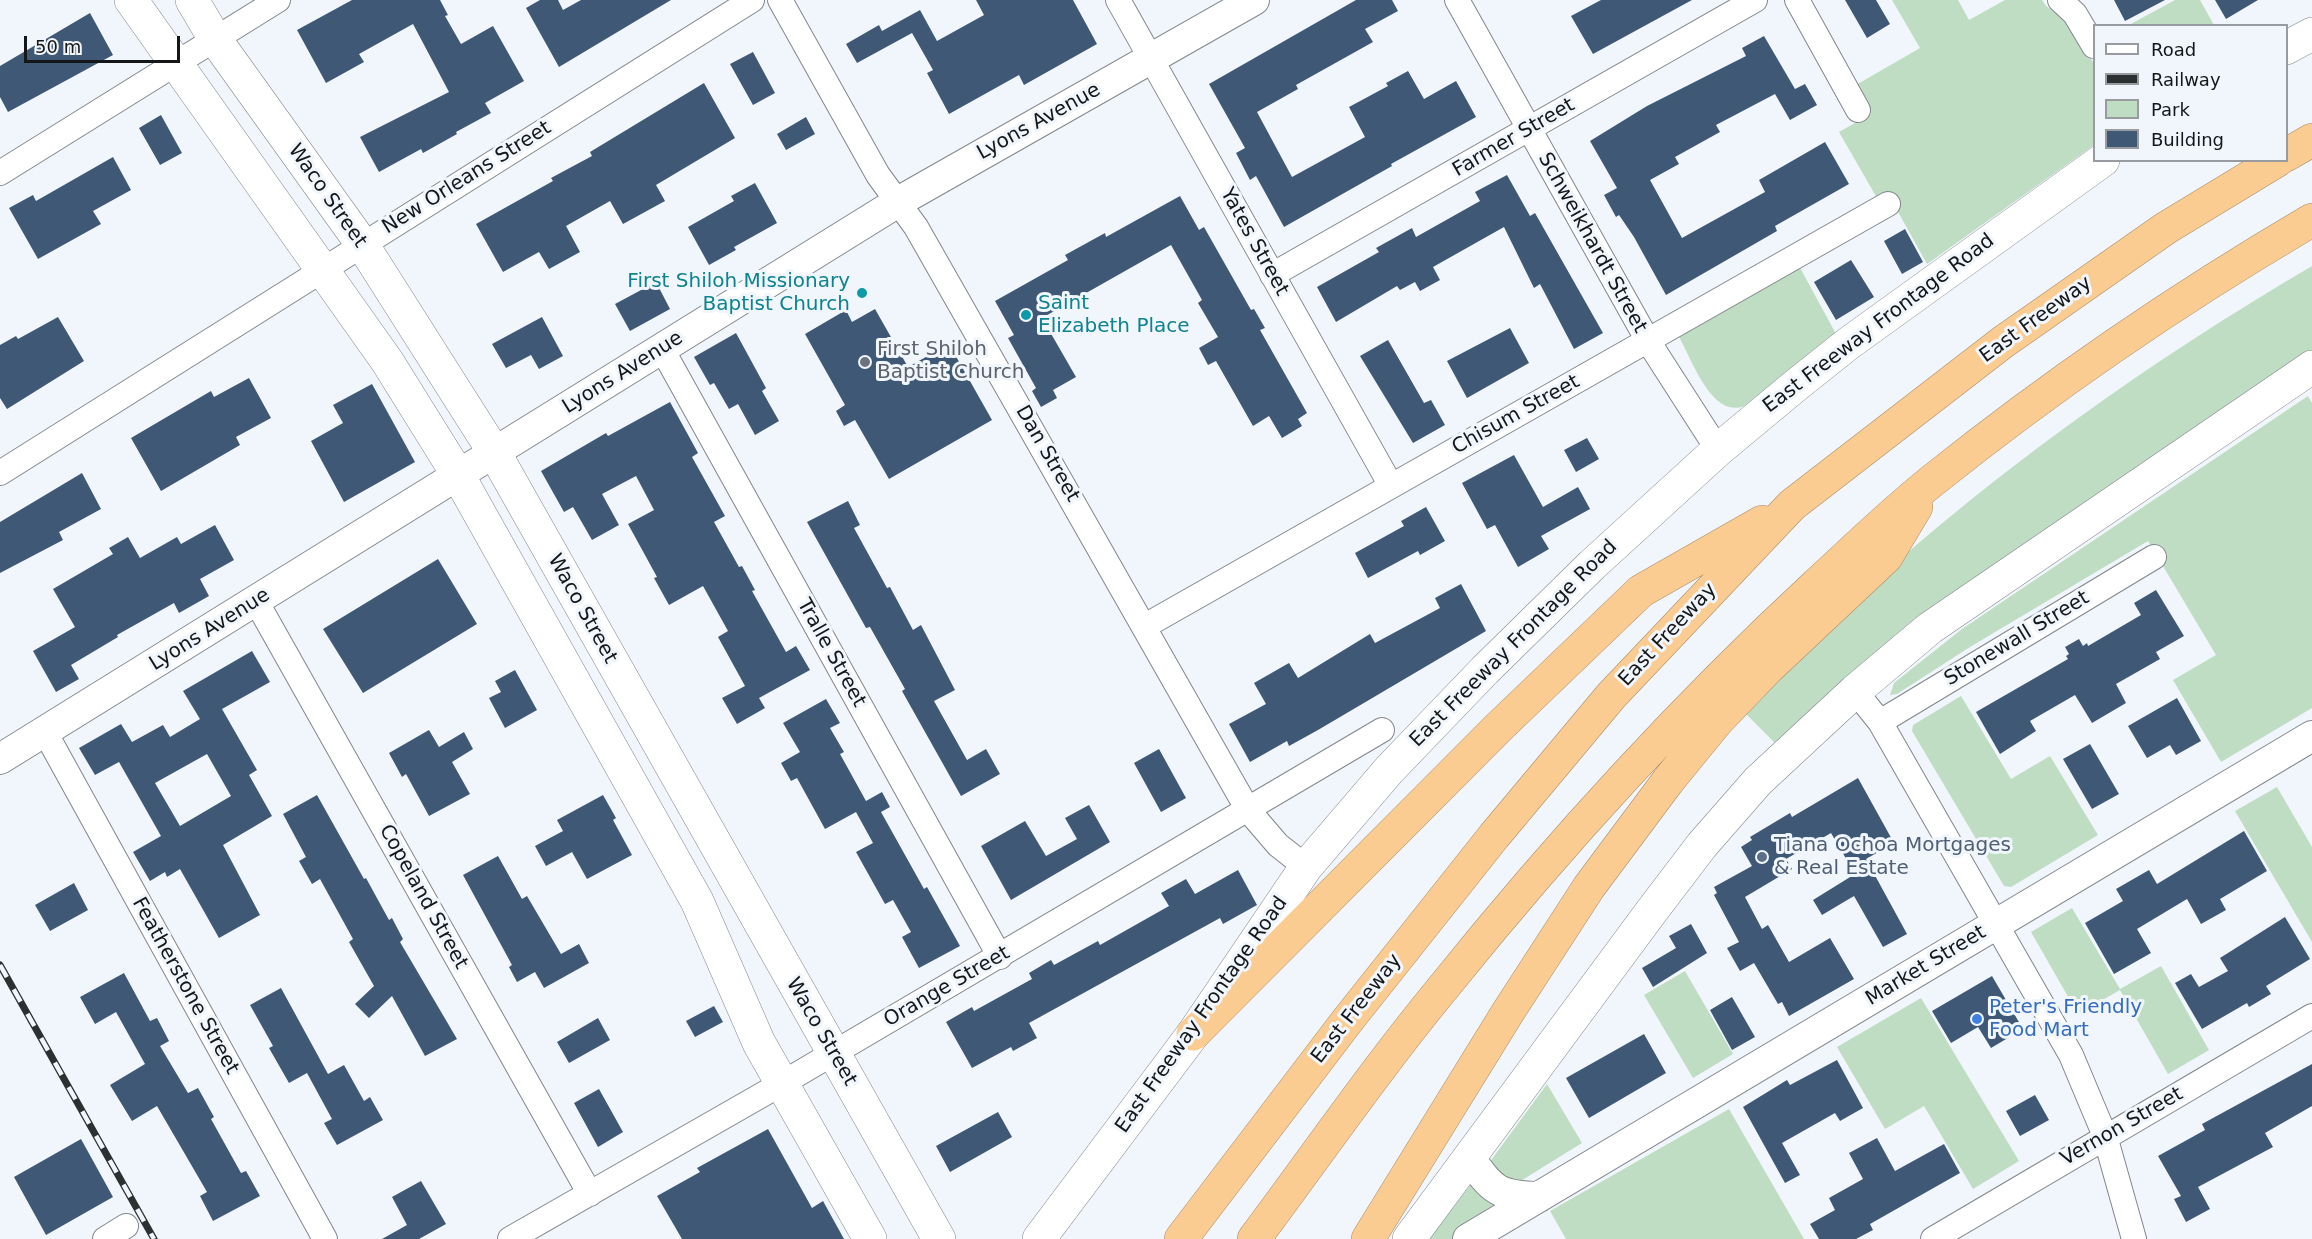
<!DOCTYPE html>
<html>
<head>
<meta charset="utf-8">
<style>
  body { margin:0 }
  #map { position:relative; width:2312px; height:1239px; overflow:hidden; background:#f0f6fc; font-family:"DejaVu Sans",sans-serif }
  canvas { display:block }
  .legend { position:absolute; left:2093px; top:24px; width:195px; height:138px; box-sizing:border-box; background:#f0f6fc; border:2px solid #989ca1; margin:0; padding:8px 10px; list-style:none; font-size:18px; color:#141618 }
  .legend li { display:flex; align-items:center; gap:12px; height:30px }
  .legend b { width:30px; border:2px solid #989ca1 }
  .scale { position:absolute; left:24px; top:36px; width:156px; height:27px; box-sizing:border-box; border:3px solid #141618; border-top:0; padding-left:8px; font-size:18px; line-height:21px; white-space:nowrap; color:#141618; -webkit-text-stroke:4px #f0f6fc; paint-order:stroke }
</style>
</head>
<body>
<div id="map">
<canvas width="2312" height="1239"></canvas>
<ul class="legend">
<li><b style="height:8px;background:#fff"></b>Road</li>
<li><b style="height:8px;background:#2d3032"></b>Railway</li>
<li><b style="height:16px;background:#bfddc3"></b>Park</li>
<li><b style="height:16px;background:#3f5875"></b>Building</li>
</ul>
<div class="scale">50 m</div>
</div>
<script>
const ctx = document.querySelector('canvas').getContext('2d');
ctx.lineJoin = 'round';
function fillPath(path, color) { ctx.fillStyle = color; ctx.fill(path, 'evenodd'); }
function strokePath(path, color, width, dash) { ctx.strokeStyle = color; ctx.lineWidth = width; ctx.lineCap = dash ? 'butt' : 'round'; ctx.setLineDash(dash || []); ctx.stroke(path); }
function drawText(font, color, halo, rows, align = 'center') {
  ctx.font = font + ' "DejaVu Sans",sans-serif'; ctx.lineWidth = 6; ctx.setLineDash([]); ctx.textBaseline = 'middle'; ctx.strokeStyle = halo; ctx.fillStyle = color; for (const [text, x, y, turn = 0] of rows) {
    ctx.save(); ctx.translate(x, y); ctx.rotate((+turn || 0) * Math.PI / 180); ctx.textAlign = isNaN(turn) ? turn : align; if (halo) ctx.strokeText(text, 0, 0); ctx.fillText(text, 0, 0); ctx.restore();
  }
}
const green = new Path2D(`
  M1892 0H1958L1969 20 2005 0H2042L2046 6 2071 24 2094 64V145L1927 264 1892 201 1877 198 1839 132 1871 114 1856 85 1920 48Z
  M2175 0H2200L2214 25H2129Z
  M1798 264 1836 334 1744 406C1712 419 1692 360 1679 337Z
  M2312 266V352L1776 744 1745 713C1784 674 1821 631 1862 593 1999 468 2152 360 2312 266Z
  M2308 396 2312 403V708L2221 762 2173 680 2216 655 2148 541 1970 647 1897 694 1890 695 1894 683 1962 629Z
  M1961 696 2011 779 2050 756 2098 835 2011 887 2004 886 1912 731 1913 725Z
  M2277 787 2312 847V942L2235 811Z
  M2072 908 2120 989 2161 966 2209 1050 2168 1074 2120 990 2078 1014 2031 932Z
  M1685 971 1733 1054 1693 1078 1644 995Z
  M1921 998 2019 1161 1973 1189 1924 1106 1885 1129 1837 1047Z
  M1547 1084 1582 1143 1519 1182 1509 1185 1489 1163Z
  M1729 1109 1804 1239H1566L1550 1211Z
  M1472 1183 1500 1205 1455 1239H1429Z`);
const building = new Path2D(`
  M352 0H440L448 15 445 16 461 44 493 26 524 81 485 103 491 113 456 132 457 134 423 153 421 149 379 172 360 137 449 92 413 24 359 54 364 62 326 83 297 30Z
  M540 0H558L563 10 581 0H671L559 67 526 8Z
  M976 0H1073L1097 44 1024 85 1019 75 949 114 927 73 933 70 912 33 857 63 846 44 879 25 882 31 920 10 937 41 984 15Z
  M1356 0H1392L1398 11 1365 29 1373 42 1296 85 1298 89 1257 112 1292 177 1365 137 1349 107 1388 86 1386 83 1408 71 1424 99 1456 81 1476 117 1391 164 1392 166 1284 227 1256 176 1250 180 1236 153 1245 148 1209 84Z
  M1601 0H1692L1593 54 1571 16Z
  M1845 0H1876L1890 24 1867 38Z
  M2114 0H2165L2125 21Z
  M2215 0H2258L2226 19Z
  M90 13 113 55 8 112 0 97V66Z
  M1764 36 1795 89 1805 84 1817 105 1790 120 1775 94 1716 125 1720 132 1675 157 1679 164 1650 180 1682 238 1765 192 1759 180 1825 142 1849 184 1775 226 1777 231 1666 295 1634 237 1619 215 1616 217 1604 195 1617 188 1590 141 1647 106 1746 56 1742 48Z
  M753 52 775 93 753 105 730 64Z
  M704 83 735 138 656 185 665 201 623 224 610 201 566 226 580 252 549 269 539 252 503 272 476 224 553 181 551 178 592 156 590 152Z
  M161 115 182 153 160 165 139 128Z
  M806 117 815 134 786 150 777 134Z
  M113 157 131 190 93 211 101 224 38 259 9 208 33 195 36 201Z
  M1507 175 1530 216 1535 213 1603 333 1574 349 1540 284 1534 288 1504 227 1433 267 1440 280 1420 291 1415 282 1400 290 1397 286 1336 322 1317 287 1379 252 1376 248 1412 228 1416 237 1480 201 1475 192Z
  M755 183 777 223 734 247 736 250 709 265 688 227 734 201 731 196Z
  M1180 196 1199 230 1204 227 1251 310 1254 309 1265 328 1260 330 1307 413 1298 419 1302 426 1282 438 1269 416 1253 426 1216 361 1208 365 1199 348 1218 337 1198 303 1202 300 1171 245 1042 318 1076 377 1053 390 1057 398 1041 407 1032 391 1036 388 1008 338 1014 335 995 301 1068 260 1065 255 1105 233 1106 237Z
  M1905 229 1923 262 1902 274 1884 241Z
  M1851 260 1874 297 1836 320 1814 282Z
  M656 282 670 309 630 331 615 304Z
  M875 309 908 367 949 344 992 420 889 479 855 420 844 426 836 411 845 405 805 334 846 310 852 322Z
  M58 317 84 361 7 409 0 398V345L16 336 18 339Z
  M542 317 563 356 539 369 531 355 506 368 492 344Z
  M1510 328 1529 363 1467 398 1447 361Z
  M736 333 766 388 762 391 779 421 755 435 738 404 729 409 714 383 710 385 694 357Z
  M1388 340 1424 403 1431 400 1445 425 1413 443 1360 356Z
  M249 378 271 418 236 437 240 445 161 491 131 438 211 391 214 397Z
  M372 384 415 462 344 502 311 441 343 423 333 405Z
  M670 402 698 453 692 457 725 516 714 522 739 567 742 566 755 590 752 591 786 652 796 646 810 670 759 698 765 708 737 724 722 698 745 686 718 637 728 631 703 586 669 605 654 578 657 577 628 524 654 510 636 476 602 494 619 525 592 540 573 507 564 512 541 471 606 433 608 436Z
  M1587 438 1599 459 1576 472 1564 450Z
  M1514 455 1543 507 1578 487 1590 509 1541 536 1549 549 1518 567 1495 525 1487 529 1462 483Z
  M82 473 101 509 59 532 63 540 0 573V522Z
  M848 501 860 525 854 528 887 588 890 587 913 630 921 625 955 690 934 701 967 760 986 749 1000 774 961 796 902 691 905 689 870 627 866 628 807 522Z
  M1426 507 1445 541 1420 555 1418 551 1368 578 1355 553 1404 526 1401 521Z
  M215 525 234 560 200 579 209 596 179 613 174 603 117 635 118 637 71 665 79 679 56 692 33 651 75 627 53 589 113 554 109 548 128 537 140 558 177 537 181 544Z
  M438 559 477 624 363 693 323 629Z
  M1461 584 1486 631 1318 730 1289 746 1287 741 1250 762 1229 724 1266 704 1254 683 1289 663 1298 678 1370 634 1375 643 1440 608 1435 598Z
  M2156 590 2184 636 2156 652 2160 659 2116 684 2126 703 2092 723 2075 695 2030 721 2036 731 2000 754 1976 712 2068 659 2066 656 2069 654 2065 647 2079 639 2083 646 2087 643 2088 646 2141 615 2134 603Z
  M252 651 270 682 222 709 257 770 249 775 272 816 223 845 260 915 219 938 180 869 167 877 165 872 150 881 133 852 161 836 119 762 95 775 79 748 121 724 132 742 163 725 170 737 200 719 183 691ZM207 754 231 796 180 826 155 783Z
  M515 670 537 710 505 728 489 698 501 692 495 681Z
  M2177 698 2201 741 2176 755 2170 745 2147 758 2128 726Z
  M826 699 840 723 830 728 844 752 840 754 866 801 882 792 890 807 881 812 924 889 927 887 960 946 919 968 902 937 911 932 893 900 885 904 856 852 873 843 856 812 825 829 797 778 791 781 781 763 800 752 783 723Z
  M429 730 439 747 464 732 473 749 452 762 470 794 429 816 406 774 402 777 389 753Z
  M2090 744 2119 794 2092 809 2063 759Z
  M1159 749 1186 798 1161 812 1134 763Z
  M1858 778 1894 843 1866 859 1907 934 1883 947 1854 896 1822 915 1813 900 1855 874 1831 833 1786 859 1792 869 1745 897 1762 929 1768 925 1789 962 1830 938 1854 979 1789 1016 1782 1002 1778 1004 1754 963 1740 971 1727 948 1739 942 1714 895 1717 893 1714 887 1752 866 1741 847 1752 840 1750 837 1790 813 1792 817Z
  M317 795 364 879 366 878 389 920 392 918 403 939 400 942 457 1039 425 1056 392 996 369 1018 355 1004 374 986 349 942 353 939 320 879 312 884 299 861 306 857 283 814Z
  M603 795 616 818 613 820 632 855 587 879 572 852 546 866 535 846 563 831 557 820Z
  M1089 805 1110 842 1011 900 981 846 1025 821 1046 856 1077 839 1065 818Z
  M2244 831 2267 871 2220 899 2226 910 2201 924 2187 899 2137 929 2151 953 2114 974 2085 923 2123 901 2116 889 2149 870 2157 884Z
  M498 856 522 899 527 896 561 954 579 944 589 963 544 988 535 972 517 982 509 967 512 965 463 875Z
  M1238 870 1257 905 1223 924 1220 918 1029 1023 1037 1038 1013 1051 1011 1047 972 1068 946 1022 972 1007 974 1011 1032 979 1029 973 1051 960 1054 965 1098 941 1100 945 1169 906 1161 893 1186 879 1195 894Z
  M74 883 88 910 50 931 35 905Z
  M2285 917 2310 959 2266 986 2271 994 2249 1007 2247 1003 2202 1029 2175 983 2191 974 2199 987 2228 971 2220 958Z
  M1691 924 1707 953 1653 987 1642 968 1676 948 1669 936Z
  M124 973 150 1021 157 1018 169 1041 160 1046 188 1093 198 1088 214 1117 211 1119 241 1173 246 1171 260 1196 213 1221 200 1196 207 1192 157 1106 132 1121 110 1085 145 1064 116 1012 95 1024 80 997Z
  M1992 976 2023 1029 1991 1048 1978 1027 1951 1043 1932 1011Z
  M281 988 328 1074 344 1065 364 1101 370 1097 383 1120 337 1145 324 1123 332 1119 307 1073 289 1083 269 1048 273 1046 250 1005Z
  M1732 997 1755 1037 1732 1050 1710 1010Z
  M714 1006 723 1022 695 1037 686 1021Z
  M598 1018 610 1040 569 1063 557 1042Z
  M1644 1034 1666 1073 1589 1118 1566 1078Z
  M1837 1060 1863 1108 1840 1121 1835 1113 1782 1143 1800 1175 1785 1183 1743 1107 1787 1080 1790 1085Z
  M2312 1064V1106L2265 1133 2273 1147 2198 1187 2210 1209 2186 1222 2174 1199 2181 1196 2158 1156 2205 1130 2202 1124Z
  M599 1089 623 1132 598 1147 574 1103Z
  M2035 1095 2049 1120 2020 1136 2006 1111Z
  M998 1112 1012 1137 950 1172 936 1146Z
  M768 1129 812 1208 823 1201 844 1239H682L657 1196 700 1172 697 1168Z
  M1877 1138 1895 1171 1944 1144 1960 1173 1870 1224 1873 1230 1856 1239H1819L1810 1224 1835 1210 1829 1198 1863 1179 1849 1153Z
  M81 1139 113 1197 46 1235 14 1177Z
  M421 1181 446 1224 419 1239H382L407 1225 392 1197Z`);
const minor = new Path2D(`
  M780 0 878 175 916 227 1248 810 1278 845 1306 867
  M1118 0 1390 484
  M1457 0 1648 341 1718 450
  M1797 0 1858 110
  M2060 0 2075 14 2094 46
  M0 173 278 0
  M1272 275 1755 0
  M662 349 1000 957
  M0 473 752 0
  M256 601 590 1194
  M1145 626 1888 204
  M1855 691 1880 722 2071 1055 2105 1136 2134 1239
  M1880 722 2154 557
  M45 732 325 1239
  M105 1239 126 1226
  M510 1239 781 1084 1382 730
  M1933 1239 2312 1016`);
const tertiary = new Path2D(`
  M0 759 898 202 1254 0
  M1469 1157C1493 1191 1498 1196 1539 1197
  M1468 1239 2312 736`);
const secondary = new Path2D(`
  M131 0 387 361 458 475 697 901 759 1043 870 1239
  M192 0 215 39 362 244 494 452 939 1239
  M2286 48 2312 34
  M1039 1239 1193 1034 1306 867 1389 770 1485 670 1592 565 1718 450 1795 386 1849 343 2103 160
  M1409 1239 1651 912 1702 845 1758 781 1855 691 1930 628 2312 367`);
const motorway = new Path2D(`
  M2286 155 2312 140
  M1193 1034 1499 727 1641 591 1762 522
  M1181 1239 1347 1021 1494 836 1611 696 1792 505 2003 342 2166 228 2278 160
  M1254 1239C1316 1156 1376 1069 1442 989 1557 846 1681 710 1816 585 1854 550 1892 513 1932 481 2053 384 2179 298 2312 220
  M1368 1239 1508 1012 1589 887 1668 781 1717 721 1768 668 1886 557 1916 507`);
const rail = new Path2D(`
  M0 965 154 1239`);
const markers = [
  [862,293,6,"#0f9aa8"],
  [1026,315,6,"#0f9aa8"],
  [865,362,6,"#6b7280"],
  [1762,857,6,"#5c6f8a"],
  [1977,1019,6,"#3f7fe0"]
];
const streetNames = [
  ["Lyons Avenue",1039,122,-29],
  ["Farmer Street",1514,138,-30],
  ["New Orleans Street",467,178,-32],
  ["Waco Street",327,196,55],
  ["Yates Street",1254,242,61],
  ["Schweikhardt Street",1592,243,61],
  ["East Freeway",2036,320,-36],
  ["East Freeway Frontage Road",1879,324,-37],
  ["Lyons Avenue",623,373,-32],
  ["Chisum Street",1516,415,-29],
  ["Dan Street",1047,454,60],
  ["Waco Street",582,609,61],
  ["Lyons Avenue",210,630,-32],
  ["East Freeway",1668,635,-47],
  ["Stonewall Street",2017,639,-31],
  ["East Freeway Frontage Road",1514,644,-45],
  ["Tralle Street",831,653,61],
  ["Copeland Street",423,897,61],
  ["Market Street",1926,966,-31],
  ["Featherstone Street",185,986,61],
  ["Orange Street",947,987,-30],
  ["East Freeway",1357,1009,-52],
  ["East Freeway Frontage Road",1202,1015,-55],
  ["Waco Street",821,1032,60],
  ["Vernon Street",2122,1127,-30]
];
const cultureNames = [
  ["First Shiloh Missionary",850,282],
  ["Baptist Church",850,305],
  ["Saint",1038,304,"left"],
  ["Elizabeth Place",1038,327,"left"]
];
const worshipNames = [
  ["First Shiloh",877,350],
  ["Baptist Church",877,373]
];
const serviceNames = [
  ["Tiana Ochoa Mortgages",1774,846],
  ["& Real Estate",1774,869]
];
const shopNames = [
  ["Peter's Friendly",1989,1008],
  ["Food Mart",1989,1031]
];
fillPath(green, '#bfddc3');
fillPath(building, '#3f5875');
strokePath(minor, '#81868b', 26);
strokePath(tertiary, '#81868b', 32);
strokePath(secondary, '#81868b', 34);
strokePath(motorway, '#aa8c67', 34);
strokePath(minor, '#fff', 24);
strokePath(tertiary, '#fff', 30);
strokePath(secondary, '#fff', 33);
strokePath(motorway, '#fbcc91', 33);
strokePath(rail, '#2d3032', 7);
strokePath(rail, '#f0f6fc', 4.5, [14]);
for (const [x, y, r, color] of markers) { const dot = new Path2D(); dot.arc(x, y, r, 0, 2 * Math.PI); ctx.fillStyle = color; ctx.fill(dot); strokePath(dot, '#f0f6fc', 2); }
drawText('20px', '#141618', '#f0f6fc', streetNames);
drawText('20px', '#0d838f', '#f0f6fc', cultureNames, 'right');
drawText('20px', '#5b616d', '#f0f6fc', worshipNames, 'left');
drawText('20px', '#4e5e75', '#f0f6fc', serviceNames, 'left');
drawText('20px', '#366cbe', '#f0f6fc', shopNames, 'left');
</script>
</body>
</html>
